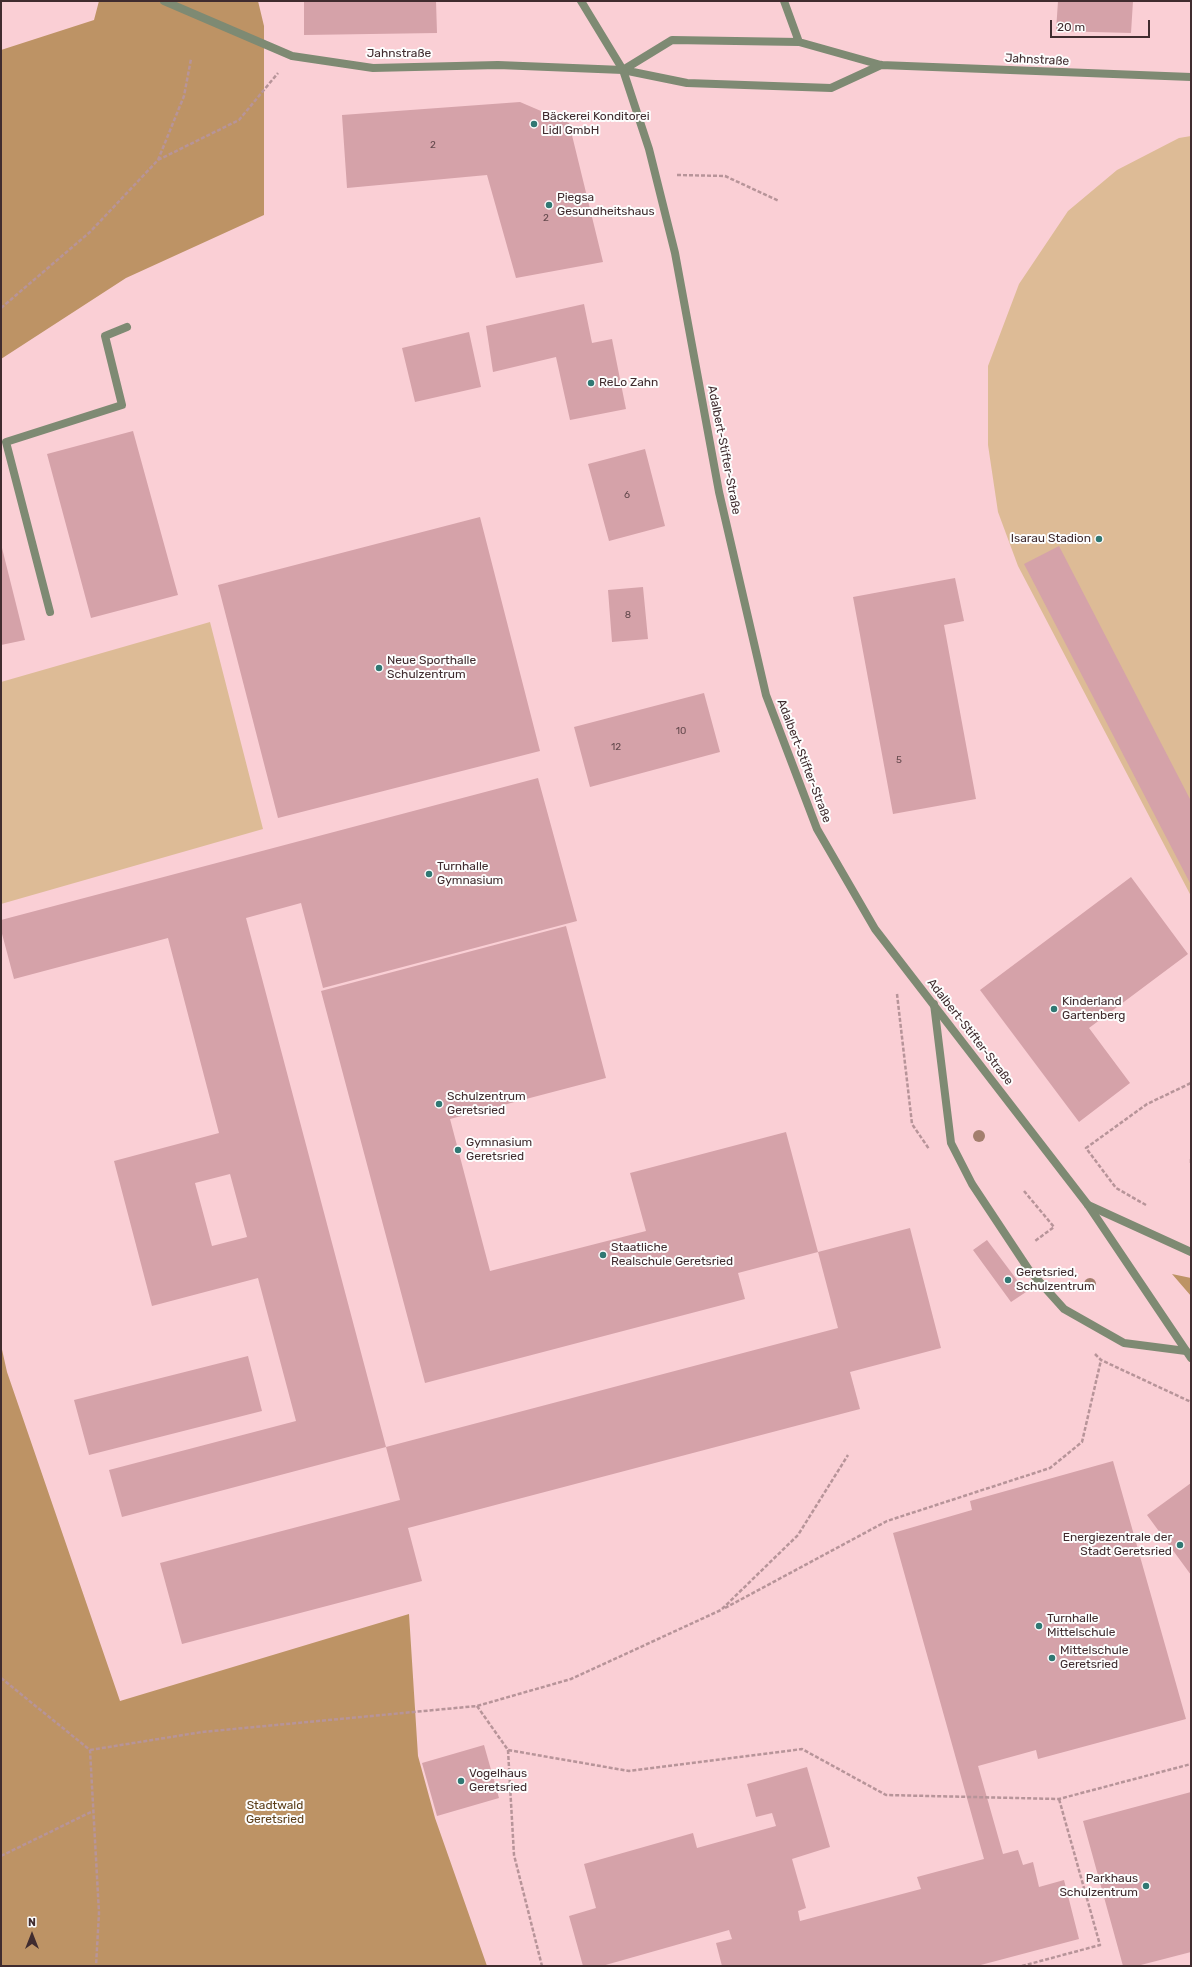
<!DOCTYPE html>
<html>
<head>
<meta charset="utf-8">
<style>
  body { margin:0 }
  #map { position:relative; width:1192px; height:1967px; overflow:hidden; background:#facfd5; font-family:Rubik,sans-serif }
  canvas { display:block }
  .frame { position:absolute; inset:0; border:2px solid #402c2f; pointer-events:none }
  .north { position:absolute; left:12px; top:1915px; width:40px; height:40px; -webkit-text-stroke:3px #fdfdfd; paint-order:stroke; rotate:0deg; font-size:11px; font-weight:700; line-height:16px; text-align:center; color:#402c2f }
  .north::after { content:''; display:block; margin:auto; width:14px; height:18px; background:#402c2f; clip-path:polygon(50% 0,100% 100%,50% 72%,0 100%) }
  .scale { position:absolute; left:1050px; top:20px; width:100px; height:18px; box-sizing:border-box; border:2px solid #402c2f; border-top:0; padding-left:5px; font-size:12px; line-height:14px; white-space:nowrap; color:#402c2f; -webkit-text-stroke:3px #fdfdfd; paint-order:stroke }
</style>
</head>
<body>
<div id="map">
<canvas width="1192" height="1967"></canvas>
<div class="frame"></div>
<div class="north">N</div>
<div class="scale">20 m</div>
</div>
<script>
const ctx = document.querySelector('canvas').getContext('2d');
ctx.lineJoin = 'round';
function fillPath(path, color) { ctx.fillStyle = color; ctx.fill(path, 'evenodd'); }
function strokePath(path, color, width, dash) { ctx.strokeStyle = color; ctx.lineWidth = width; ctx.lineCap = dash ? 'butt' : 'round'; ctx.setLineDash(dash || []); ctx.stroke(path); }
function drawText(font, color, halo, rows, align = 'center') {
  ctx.font = font + ' Rubik,sans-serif'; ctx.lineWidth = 4; ctx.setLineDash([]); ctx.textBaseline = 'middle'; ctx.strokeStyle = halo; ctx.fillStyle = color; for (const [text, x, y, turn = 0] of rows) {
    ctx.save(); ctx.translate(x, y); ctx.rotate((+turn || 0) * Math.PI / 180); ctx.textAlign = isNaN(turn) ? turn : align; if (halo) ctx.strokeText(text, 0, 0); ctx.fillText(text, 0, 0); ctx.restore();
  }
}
const green = new Path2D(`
  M1191 136V896L1018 566 998 512 988 445V366L1019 284 1068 211 1117 170 1179 138Z
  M210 622 263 829 1 904V682Z`);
const forest = new Path2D(`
  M99 1H258L264 26V215L126 278 1 359V50L94 20Z
  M1172 1274 1191 1278V1296Z
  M1 1345 7 1372 120 1701 409 1614 418 1756 435 1818 487 1966H1Z`);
const building = new Path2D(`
  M304 1H436L437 33 304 35Z
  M1058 1H1133L1131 33 1056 31Z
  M520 102 569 123 603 262 516 278 487 175 347 188 342 115Z
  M584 304 592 343 612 339 626 409 570 420 556 357 493 372 486 326Z
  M469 332 481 387 415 402 402 348Z
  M133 431 178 595 91 618 47 454Z
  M645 449 665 526 609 541 588 464Z
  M480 517 540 751 278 818 218 585Z
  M1 544 25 640 1 645Z
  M1059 546 1191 801V885L1024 564Z
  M955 578 964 621 944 625 976 799 893 814 853 597Z
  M643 587 648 639 612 642 608 590Z
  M704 693 720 752 590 787 574 727Z
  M538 778 577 921 323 988 301 903 246 918 386 1447 838 1328 818 1252 910 1228 941 1348 850 1372 860 1409 408 1528 422 1581 182 1644 160 1563 400 1500 386 1447 122 1517 109 1470 296 1421 258 1278 152 1306 114 1161 219 1133 168 938 14 979 1 930V920ZM230 1174 247 1237 212 1246 195 1183Z
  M1131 877 1188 954 1089 1028 1130 1083 1079 1122 980 990Z
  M566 926 606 1078 450 1119 490 1271 646 1231 630 1173 786 1132 818 1252 738 1273 745 1299 425 1383 321 991Z
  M987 1240 1026 1292 1011 1302 973 1250Z
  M248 1356 262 1411 89 1455 74 1400Z
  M1113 1461 1186 1719 1038 1759 1036 1750 978 1766 1003 1854 1018 1850 1023 1865 1033 1862 1039 1887 1064 1880 1079 1939 977 1966H722L716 1943 732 1939 729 1930 602 1966H583L569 1916 596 1908 584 1864 693 1833 697 1848 776 1826 772 1813 756 1817 747 1784 807 1767 830 1847 792 1859 806 1908 798 1911 800 1921 921 1889 917 1877 984 1859 893 1533 972 1510 970 1501Z
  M1191 1483V1575L1147 1515Z
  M484 1745 499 1798 437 1816 422 1763Z
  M1191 1792V1952L1137 1966H1123L1083 1821Z`);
const path = new Path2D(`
  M158 160 239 120 278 73
  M677 175 725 176 779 201
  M1 308 90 232 158 160 184 96 191 59
  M897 994 912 1124 929 1149
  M1191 1159V1165
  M1024 1191 1054 1227 1035 1241
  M1146 1205 1116 1188 1086 1148 1147 1104 1191 1083
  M1095 1354 1101 1360 1191 1402
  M725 1608 887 1521 1050 1468 1082 1442 1101 1360
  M1 1678 90 1750 99 1913 96 1966
  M477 1706 508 1750 629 1771 802 1749 886 1795 1059 1799 1191 1764
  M90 1750 202 1732 477 1706 571 1679 721 1610 798 1535 848 1455
  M508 1750 514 1855 542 1966
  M1 1856 93 1811
  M1022 1966 1100 1945 1059 1799`);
const service = new Path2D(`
  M50 612 6 442 122 405 105 336 127 327
  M934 1004 951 1143 972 1184 1029 1270 1064 1309 1124 1343 1186 1351
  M1088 1205 1191 1252`);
const minor = new Path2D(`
  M164 1 292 56 373 68 498 65 623 70 687 83 831 88 881 65
  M784 1 799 42
  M623 70 672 40 799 42 881 65 1191 77`);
const tertiary = new Path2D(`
  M581 1 623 70 649 149 675 253 719 492 766 695 817 829 875 929 1088 1205 1191 1358`);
const trees = [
  [979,1136],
  [1090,1284]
];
const markers = [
  [534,124,4,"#307873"],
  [549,205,4,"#307873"],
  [591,383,4,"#307873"],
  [1099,539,4,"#307873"],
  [379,668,4,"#307873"],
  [429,874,4,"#307873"],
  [1054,1009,4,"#307873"],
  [439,1104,4,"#307873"],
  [458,1150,4,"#307873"],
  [603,1255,4,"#307873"],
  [1008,1280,4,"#307873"],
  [1180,1545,4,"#307873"],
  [1039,1626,4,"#307873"],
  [1052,1658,4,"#307873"],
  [461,1781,4,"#307873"],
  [1146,1886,4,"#307873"]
];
const numberNames = [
  ["2",433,145],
  ["2",546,218],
  ["6",627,495],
  ["8",628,615],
  ["10",681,731],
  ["12",616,747],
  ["5",899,760]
];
const streetNames = [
  ["Jahnstraße",399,54],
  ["Jahnstraße",1037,60,3],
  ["Adalbert-Stifter-Straße",724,450,79],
  ["Adalbert-Stifter-Straße",804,761,69],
  ["Adalbert-Stifter-Straße",970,1032,52]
];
const poiNames = [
  ["Bäckerei Konditorei",542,117],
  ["Lidl GmbH",542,131],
  ["Piegsa",557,198],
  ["Gesundheitshaus",557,212],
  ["ReLo Zahn",599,383],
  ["Isarau Stadion",1091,539,"right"],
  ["Neue Sporthalle",387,661],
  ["Schulzentrum",387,675],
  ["Turnhalle",437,867],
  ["Gymnasium",437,881],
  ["Kinderland",1062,1002],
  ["Gartenberg",1062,1016],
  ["Schulzentrum",447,1097],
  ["Geretsried",447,1111],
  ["Gymnasium",466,1143],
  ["Geretsried",466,1157],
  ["Staatliche",611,1248],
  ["Realschule Geretsried",611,1262],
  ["Geretsried,",1016,1273],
  ["Schulzentrum",1016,1287],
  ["Energiezentrale der",1172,1538,"right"],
  ["Stadt Geretsried",1172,1552,"right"],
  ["Turnhalle",1047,1619],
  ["Mittelschule",1047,1633],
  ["Mittelschule",1060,1651],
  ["Geretsried",1060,1665],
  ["Vogelhaus",469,1774],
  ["Geretsried",469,1788],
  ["Parkhaus",1138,1879,"right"],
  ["Schulzentrum",1138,1893,"right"]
];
const parkNames = [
  ["Stadtwald",275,1806],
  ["Geretsried",275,1820]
];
fillPath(green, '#ddbb96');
fillPath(forest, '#bd9365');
fillPath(building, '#d5a2a9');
strokePath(path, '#b79499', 2.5, [4, 2]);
strokePath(service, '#7e8a73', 8);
strokePath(minor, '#7e8a73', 8);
strokePath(tertiary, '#7e8a73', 8);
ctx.fillStyle = '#a37f6e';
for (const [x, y] of trees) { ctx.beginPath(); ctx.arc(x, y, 6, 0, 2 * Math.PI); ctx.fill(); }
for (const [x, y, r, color] of markers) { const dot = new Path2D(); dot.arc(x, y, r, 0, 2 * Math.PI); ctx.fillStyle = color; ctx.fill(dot); strokePath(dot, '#fdfdfd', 1.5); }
drawText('10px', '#654a4e', null, numberNames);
drawText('12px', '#402c2f', '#fdfdfd', streetNames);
drawText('12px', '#402c2f', '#fdfdfd', poiNames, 'left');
drawText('12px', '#5c3e19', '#fdfdfd', parkNames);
</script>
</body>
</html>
